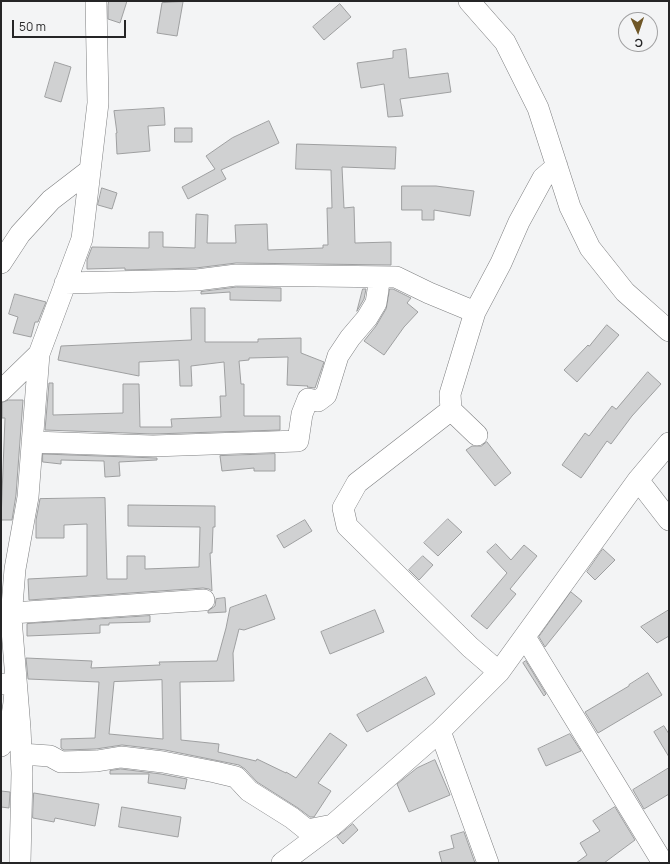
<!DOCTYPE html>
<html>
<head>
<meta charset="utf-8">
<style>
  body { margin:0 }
  #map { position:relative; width:670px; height:864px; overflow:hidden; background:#f3f4f5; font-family:Manrope,sans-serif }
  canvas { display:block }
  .frame { position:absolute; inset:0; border:2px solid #252526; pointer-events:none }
  .north { position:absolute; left:618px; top:12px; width:40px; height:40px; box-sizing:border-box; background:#f3f4f5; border:1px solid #a1a1a2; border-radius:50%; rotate:177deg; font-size:11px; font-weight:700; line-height:16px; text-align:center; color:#252526 }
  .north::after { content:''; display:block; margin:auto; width:14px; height:18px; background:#6f5727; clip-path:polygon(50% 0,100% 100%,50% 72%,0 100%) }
  .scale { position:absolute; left:12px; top:20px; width:114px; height:18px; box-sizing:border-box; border:2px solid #252526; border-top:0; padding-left:5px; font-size:12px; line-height:14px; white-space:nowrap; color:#252526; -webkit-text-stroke:3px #f3f4f5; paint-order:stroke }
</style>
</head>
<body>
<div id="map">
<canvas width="670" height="864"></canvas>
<div class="frame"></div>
<div class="north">С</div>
<div class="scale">50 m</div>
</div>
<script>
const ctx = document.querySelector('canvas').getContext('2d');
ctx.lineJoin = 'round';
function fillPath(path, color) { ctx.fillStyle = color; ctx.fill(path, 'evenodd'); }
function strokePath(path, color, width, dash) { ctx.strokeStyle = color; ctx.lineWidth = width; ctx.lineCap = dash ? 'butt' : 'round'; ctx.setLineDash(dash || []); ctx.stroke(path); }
const building = new Path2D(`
  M109 1H127L120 23 108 19V6Z
  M183 2 177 36 157 33 162 3Z
  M340 4 351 17 324 40 313 27Z
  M406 49 409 78 448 73 451 92 400 99 403 116 388 117 384 84 361 88 357 63 393 58V51Z
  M55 62 71 67 61 102 45 97Z
  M164 108 165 125 148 126 150 151 117 154 116 133H117L114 111Z
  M269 121 279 143 221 170 226 179 188 199 182 187 215 169 206 156 232 138Z
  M175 128H192V142H175Z
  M297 144 396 147 395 169 342 167 344 208 354 207 355 243 391 242V265L236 263 196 268 125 270V268L87 269V260L92 247 149 248V232H163V247L195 248 196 214 208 215 207 243H236L235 225 267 224 268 250 323 248V245H328L327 208H332L331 170 296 169Z
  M402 186H436L474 191 470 216 434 210V220H422V210H402Z
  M102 188 117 193 112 209 98 205Z
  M237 287 281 288V301L230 300V292L201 294V292Z
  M363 289H366L364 299 357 311Z
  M390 289H393L411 298 407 303 418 312 404 327 384 355 364 341 376 326 386 309Z
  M15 294 46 302 38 322H35L31 337 13 333 18 317 9 314Z
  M191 308H205V342H258V339L301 338V353L324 362 315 388 307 387 308 386 287 385 288 357 249 358V360L239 361 241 384H244V416H280V430L153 434 45 430 49 383H53V415L123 413V384H139L140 427H172L171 419 221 417 220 396H226L224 362 191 366 192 386H180L179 360 139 362V376L58 360 61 346 191 340Z
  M607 325 619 335 577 382 564 370 588 345 589 346Z
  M648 372 661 384 632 416 611 444 607 441 581 478 562 465 585 433 589 436 612 406 616 409Z
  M9 400H23L16 495 12 520H1L5 418H2V403Z
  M487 442 511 473 495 486 466 450 472 446H481Z
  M43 454 157 458V460L119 462 120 476 105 477 104 461 61 460V464L43 462Z
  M275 454V471H254V468L222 471 220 456Z
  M105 498 107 579H127V556H145V569L199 567 200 527 128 526V505L215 506V527H213L212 553H210L212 591 209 589 203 588 29 600 28 579 87 576V524L64 525V538H36V520L40 499Z
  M448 519 462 532 438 556 424 543Z
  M305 520 312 531 284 548 277 536Z
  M496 544 511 560 524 545 537 556 510 589 516 594 487 629 471 616 507 573 487 552Z
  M603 549 615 560 595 580 587 572Z
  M423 556 433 565 419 580 409 570Z
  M571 592 582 601 545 647 539 637Z
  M266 595 275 619 244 630 239 629 233 653 234 681 180 682 181 740 219 744 218 752 256 761 257 759 286 773V772L296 778 330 733 347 745 318 783 331 791 314 817H310L298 808 257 782 245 769 239 765 165 750 122 745 96 749 64 750 61 748V739L95 738 99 682 28 679 26 658 92 661 91 668 160 665 159 662 217 661 226 628 230 608ZM162 680 163 739 109 734 114 682Z
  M225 598 226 612 208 613V611L215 606 216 599Z
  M375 610 384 632 330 654 321 632Z
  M669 610V636L657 643 641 627Z
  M150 616V622L109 623V625H100V633L27 636V624Z
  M526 661 546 694 544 696 523 663Z
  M648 673 662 695 598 733 585 712 629 686V685Z
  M426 677 435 694 367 732 357 715Z
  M664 726 669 734V757L654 732Z
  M570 734 581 751 546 766 538 749Z
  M435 760 450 795 409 812 397 784 417 768Z
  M669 768V794L644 809 633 790Z
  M121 769 161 774 187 779 185 789 148 783 149 774H110V771Z
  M1 791 10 792 9 808 1 807Z
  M34 793 99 804 95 826 55 818 54 822 33 818Z
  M122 807 181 817 178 837 119 827Z
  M615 807 635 840 604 863H576L587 855 580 843 600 831 593 821Z
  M353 824 358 830 343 844 337 837Z
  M464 832 475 863H442L439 852 454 848 451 836Z`);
const minor = new Path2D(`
  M469 1 505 42 538 108 570 207 590 248 625 292 669 331
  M1 263 20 234 51 200 90 170
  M65 283 197 280 236 275 396 277 429 293 475 312
  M1 391 39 354
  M451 410 477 435
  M32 442 153 446 298 441 302 414 308 399 318 401 326 395 338 356 350 338 367 318 376 303 378 290 379 277
  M638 480 669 520
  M12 613 204 600
  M525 637 663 863
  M499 672 470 647 347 526 343 508 357 483 451 410 450 394 475 312 501 263 519 222 543 178 557 166
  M1 684H15C15 706 11 727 1 746
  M440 731 488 863
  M21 754 50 756 61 762 97 761 121 757 163 762 215 772 236 777 249 791 292 818 307 830 333 825
  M20 863 22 773 20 728 11 618 15 569 28 497 39 354 82 239 98 103 96 1
  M282 863 334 824 440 731 499 672 638 480 669 443`);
fillPath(building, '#d0d1d2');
strokePath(building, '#9e9fa0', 1);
strokePath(minor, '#7e7f80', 22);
strokePath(minor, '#fff', 21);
</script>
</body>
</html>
